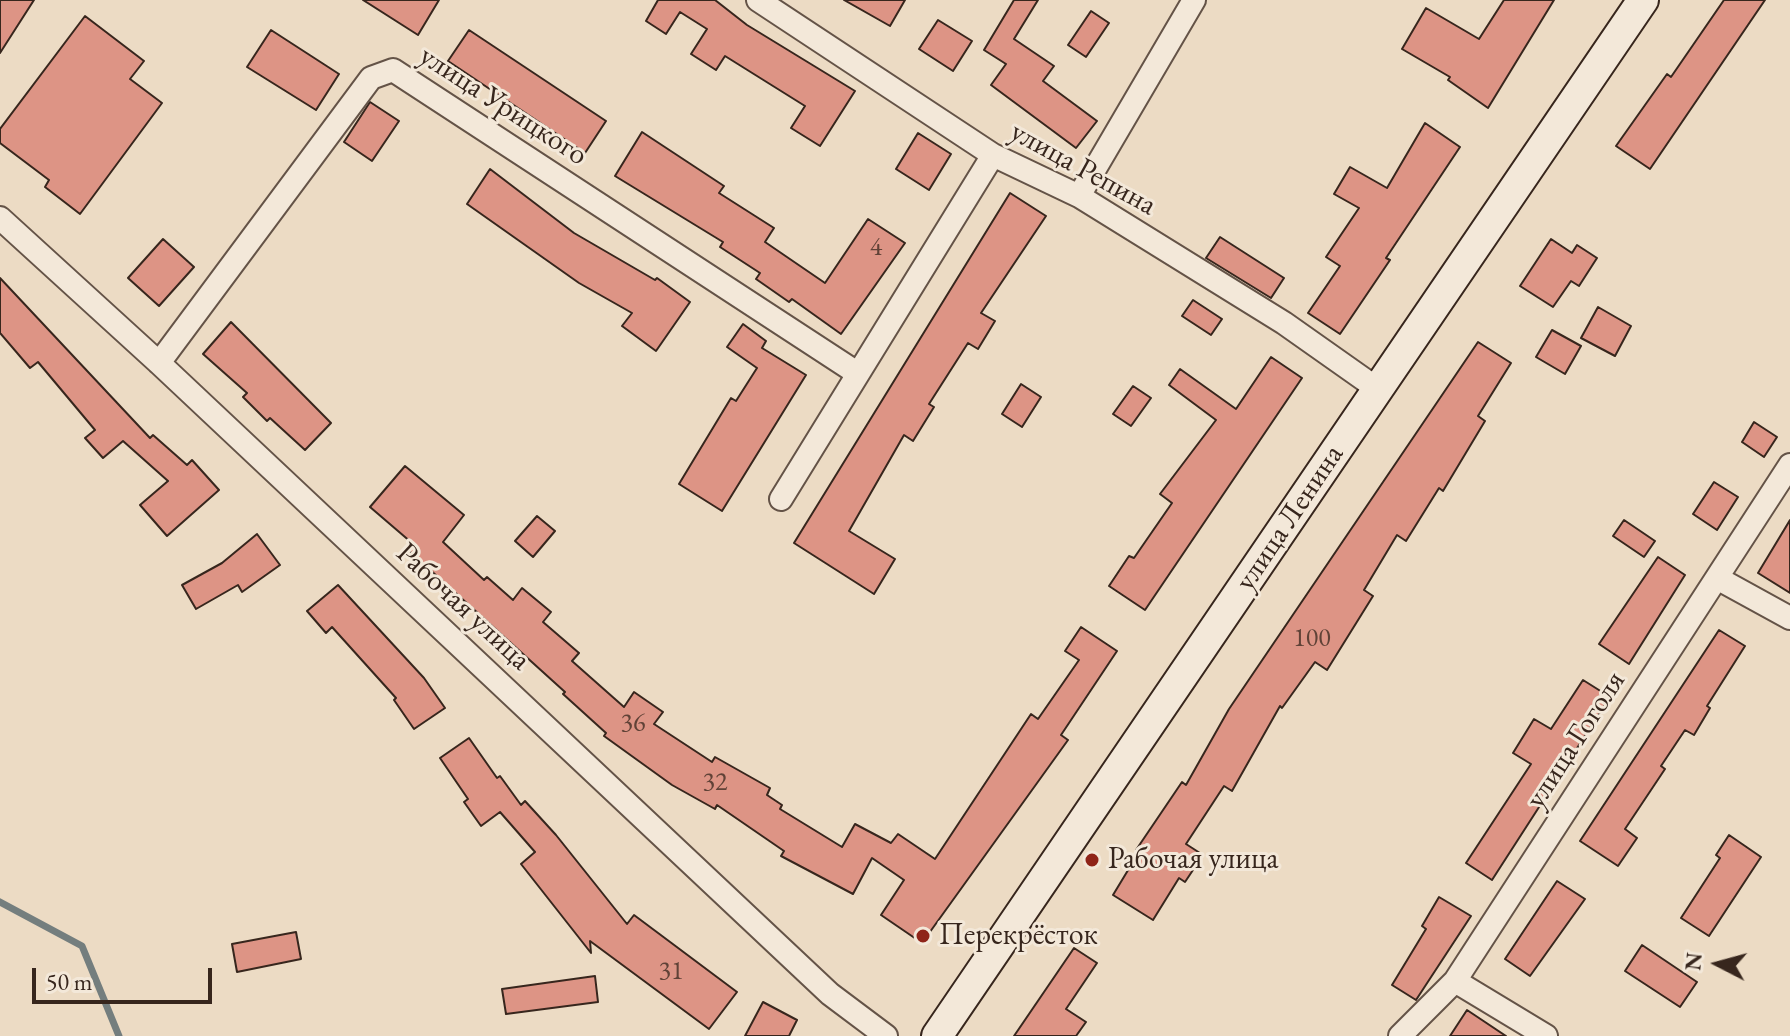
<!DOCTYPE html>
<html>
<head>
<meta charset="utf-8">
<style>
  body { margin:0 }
  #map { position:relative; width:1790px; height:1036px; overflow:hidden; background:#ecdbc4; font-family:"EB Garamond",serif }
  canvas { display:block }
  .north { position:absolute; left:1678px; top:924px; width:80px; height:80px; -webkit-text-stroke:6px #f3e8d9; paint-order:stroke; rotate:276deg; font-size:22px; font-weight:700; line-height:32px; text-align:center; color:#37261d }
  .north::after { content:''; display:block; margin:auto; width:28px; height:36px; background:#37261d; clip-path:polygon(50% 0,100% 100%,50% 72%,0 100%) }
  .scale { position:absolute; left:32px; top:968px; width:180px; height:36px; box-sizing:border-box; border:4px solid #37261d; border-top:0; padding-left:10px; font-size:24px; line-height:28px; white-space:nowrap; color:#37261d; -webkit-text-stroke:6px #f3e8d9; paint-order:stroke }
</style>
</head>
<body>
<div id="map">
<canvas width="1790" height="1036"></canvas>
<div class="north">N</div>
<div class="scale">50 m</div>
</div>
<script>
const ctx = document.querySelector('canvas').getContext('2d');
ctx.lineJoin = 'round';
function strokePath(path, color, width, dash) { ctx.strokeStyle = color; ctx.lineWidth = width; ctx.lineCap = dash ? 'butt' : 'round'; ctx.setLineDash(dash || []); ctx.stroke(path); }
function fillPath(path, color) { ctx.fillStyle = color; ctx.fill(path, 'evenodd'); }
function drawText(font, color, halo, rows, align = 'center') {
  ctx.font = font + ' "EB Garamond",serif'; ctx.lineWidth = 6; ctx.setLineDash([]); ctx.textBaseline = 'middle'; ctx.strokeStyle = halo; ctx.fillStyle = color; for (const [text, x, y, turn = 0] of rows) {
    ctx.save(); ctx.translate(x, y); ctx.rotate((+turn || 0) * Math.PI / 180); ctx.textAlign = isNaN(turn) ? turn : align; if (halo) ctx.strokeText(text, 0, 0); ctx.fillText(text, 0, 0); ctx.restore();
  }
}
const stream = new Path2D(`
  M0 902 82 946 119 1036`);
const building = new Path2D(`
  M0 0H34L0 53Z
  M363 0H439L418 35Z
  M658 0H715L747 25 855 91 820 146 791 128 805 106 725 56 716 70 691 54 707 29 680 12 666 34 646 21Z
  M844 0H905L890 26Z
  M1014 0H1038L1014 39 1054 66 1043 81 1097 121 1076 148 991 85 1006 64 984 50Z
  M1504 0H1554L1488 108 1448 80 1450 77 1402 49 1426 8 1479 39Z
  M1724 0H1765L1650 169 1616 146 1667 74 1671 77Z
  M1091 11 1109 23 1086 57 1068 45Z
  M85 16 144 61 130 79 162 103 80 214 45 187 49 180 0 143V129Z
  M938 20 972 41 953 71 919 49Z
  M271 30 339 74 316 110 247 67Z
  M469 30 606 121 585 153 448 61Z
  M370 102 399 121 372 161 344 142Z
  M1425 123 1460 147 1386 258 1390 260 1340 334 1308 313 1340 266 1326 257 1359 208 1334 194 1350 167 1387 188Z
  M642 132 724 186 719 193 774 228 765 242 825 283 868 219 905 243 841 334 792 299 789 302 756 279 760 273 720 247 723 242 615 176Z
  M918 133 951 154 929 190 896 169Z
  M490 169 574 233 655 280 657 278 690 302 656 351 622 326 632 313 579 283 467 204Z
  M1010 193 1046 216 981 313 995 321 978 349 968 343 929 404 934 407 913 441 904 435 849 531 895 559 874 594 794 543Z
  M1220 237 1284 278 1271 298 1206 258Z
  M163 239 194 267 159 306 128 278Z
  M1551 239 1572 253 1577 245 1597 258 1579 286 1571 281 1553 307 1520 286Z
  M0 278 150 438 153 435 187 465 192 460 219 490 167 536 140 505 168 481 123 441 103 458 85 438 95 430 38 362 30 368 0 333Z
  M1193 300 1222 319 1211 335 1182 316Z
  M1598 307 1631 326 1615 356 1581 338Z
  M231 322 331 423 305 450 270 418 267 421 243 397 247 393 203 354Z
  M743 324 766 341 762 348 806 375 722 511 679 484 731 398 736 401 757 368 727 347Z
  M1552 330 1581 346 1565 374 1536 357Z
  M1478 342 1511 363 1478 416 1485 421 1443 491 1439 488 1406 541 1397 535 1364 590 1373 596 1327 670 1315 662 1282 708 1280 706 1232 791 1224 786 1186 844 1203 855 1185 882 1179 878 1153 920 1113 895 1139 852 1136 850 1182 782 1186 785 1229 709Z
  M1271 357 1302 378 1145 610 1109 586 1129 556 1134 558 1172 503 1160 494 1216 420 1169 385 1180 369 1236 409Z
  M1021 384 1041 397 1022 427 1002 414Z
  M1133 386 1151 398 1131 426 1113 414Z
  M1754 422 1777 437 1764 457 1742 442Z
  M405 466 464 515 443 542 484 580 487 577 513 600 522 588 551 612 543 622 579 653 572 661 624 707 634 692 663 712 654 724 712 762 715 757 770 788 767 795 782 805 780 809 842 847 855 824 891 843 898 834 935 859 1031 714 1038 719 1079 660 1065 651 1081 627 1117 651 1061 735 1068 740 922 943 881 915 904 880 872 858 853 894 781 856 784 851 717 805 715 809 672 785 604 736 606 733 563 694 565 692 407 549 412 543 370 507Z
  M1714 482 1738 497 1717 530 1693 514Z
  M537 516 555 531 533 557 515 541Z
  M1624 520 1655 541 1644 557 1613 536Z
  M1790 520V593L1758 573Z
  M257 534 280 565 242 592 238 585 196 609 182 585 222 563Z
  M1658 557 1685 575 1629 664 1599 644Z
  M338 585 424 678 445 708 414 729 394 700 396 698 332 627 326 633 307 611Z
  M1719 630 1745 646 1707 706 1710 708 1694 735 1685 730 1661 766 1665 769 1625 829 1637 838 1618 866 1580 841Z
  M1583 680 1610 697 1492 880 1466 863 1531 764 1513 753 1534 719 1551 729Z
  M469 738 497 778 500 776 521 805 525 801 556 835 627 924 634 915 737 992 709 1029 590 941 591 953 521 864 535 852 500 812 481 826 464 802 468 799 440 758Z
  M1729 835 1761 857 1709 936 1681 918 1720 858 1716 855Z
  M1557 881 1585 899 1530 976 1505 959Z
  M1439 897 1471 916 1416 1000 1392 985 1426 929 1422 926Z
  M296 932 301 959 237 972 232 944Z
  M1642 945 1697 982 1680 1007 1625 971Z
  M1074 948 1097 963 1066 1009 1086 1022 1076 1036H1014Z
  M595 976 598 1002 506 1014 502 989Z
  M763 1002 797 1020 789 1036H745Z
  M1467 1010 1506 1036H1450Z`);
const street = new Path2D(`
  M758 0 993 155 1079 196 1284 323 1379 390
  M1079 196 1194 0
  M0 218 159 363 830 994 886 1036
  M159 363 371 78 393 70 857 373
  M781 499 993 155
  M1717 578 1790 618
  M1455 981 1546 1036
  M1400 1036 1455 981 1790 465`);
const secondary = new Path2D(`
  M937 1036 1643 0`);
const markers = [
  [1092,860,8,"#8f2418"],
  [923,936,8,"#8f2418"]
];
const numberNames = [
  ["4",876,248],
  ["100",1312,639],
  ["36",633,724],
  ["32",715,783],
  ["31",671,972]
];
const streetNames = [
  ["улица Урицкого",503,106,33],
  ["улица Репина",1083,169,29],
  ["улица Ленина",1290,518,-56],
  ["Рабочая улица",463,607,43],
  ["улица Гоголя",1576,740,-57]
];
const poiNames = [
  ["Рабочая улица",1108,860],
  ["Перекрёсток",939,936]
];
strokePath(stream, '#747e7e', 7);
fillPath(building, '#dd9485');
strokePath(building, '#37261d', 2);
strokePath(street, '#645347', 26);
strokePath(secondary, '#37261d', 34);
strokePath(street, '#f3e8d9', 22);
strokePath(secondary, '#f3e8d9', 30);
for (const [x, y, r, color] of markers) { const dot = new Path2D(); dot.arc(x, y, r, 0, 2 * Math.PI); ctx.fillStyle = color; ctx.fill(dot); strokePath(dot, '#f3e8d9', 3); }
drawText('26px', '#604237', null, numberNames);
drawText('30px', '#37261d', '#f3e8d9', streetNames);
drawText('30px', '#37261d', '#f3e8d9', poiNames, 'left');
</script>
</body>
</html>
